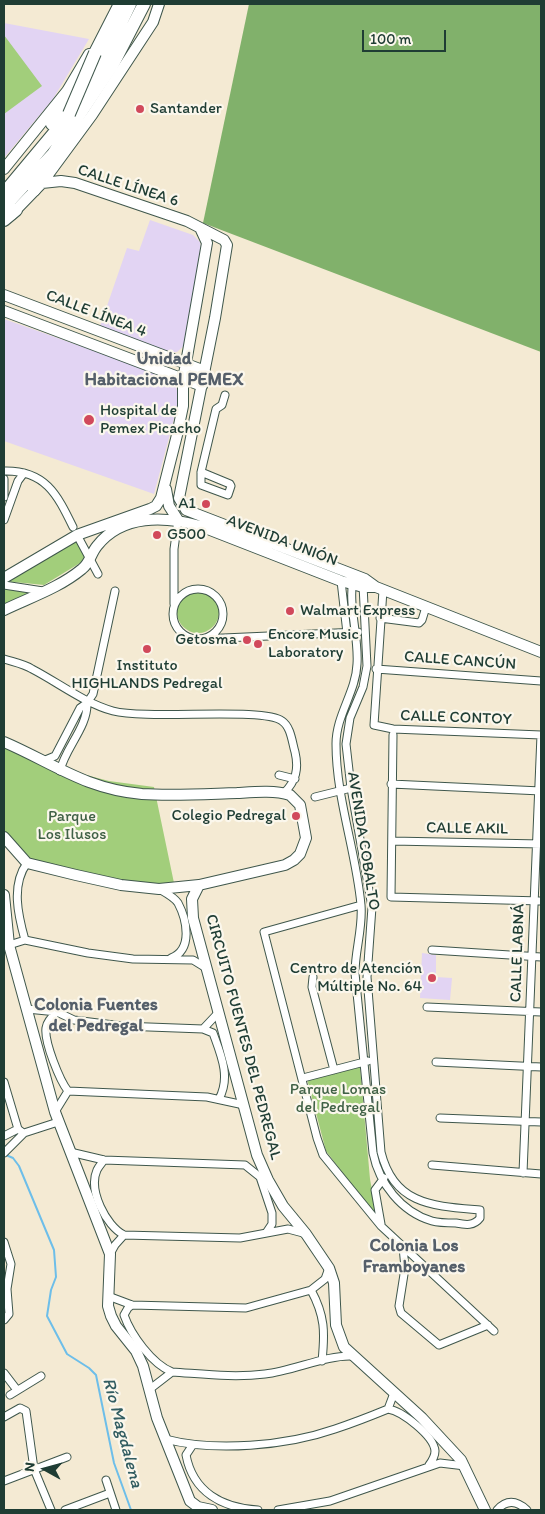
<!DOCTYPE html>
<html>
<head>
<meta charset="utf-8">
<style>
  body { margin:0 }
  #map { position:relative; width:545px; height:1514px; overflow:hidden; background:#f4ead3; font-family:Itim,sans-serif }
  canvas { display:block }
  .frame { position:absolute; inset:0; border:5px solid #1f3d34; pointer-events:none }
  .north { position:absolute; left:20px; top:1444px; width:50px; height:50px; -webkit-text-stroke:4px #fbf7ec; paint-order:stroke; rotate:277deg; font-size:14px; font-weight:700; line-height:20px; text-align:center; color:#1f3d34 }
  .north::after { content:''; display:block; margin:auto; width:18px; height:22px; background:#1f3d34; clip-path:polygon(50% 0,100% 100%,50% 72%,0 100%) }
  .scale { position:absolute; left:362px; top:30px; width:84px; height:22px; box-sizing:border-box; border:2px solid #1f3d34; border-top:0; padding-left:6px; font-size:15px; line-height:18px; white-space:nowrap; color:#1f3d34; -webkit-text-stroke:4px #fbf7ec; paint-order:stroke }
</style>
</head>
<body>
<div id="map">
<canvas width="545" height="1514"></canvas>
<div class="frame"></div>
<div class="north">N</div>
<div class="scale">100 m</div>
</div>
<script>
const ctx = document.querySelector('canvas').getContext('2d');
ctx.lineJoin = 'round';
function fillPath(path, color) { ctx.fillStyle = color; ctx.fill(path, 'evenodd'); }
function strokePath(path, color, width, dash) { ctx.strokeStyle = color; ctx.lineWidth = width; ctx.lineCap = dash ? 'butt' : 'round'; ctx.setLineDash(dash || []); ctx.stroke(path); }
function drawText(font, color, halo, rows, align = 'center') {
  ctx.font = font + ' Itim,sans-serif'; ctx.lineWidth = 4.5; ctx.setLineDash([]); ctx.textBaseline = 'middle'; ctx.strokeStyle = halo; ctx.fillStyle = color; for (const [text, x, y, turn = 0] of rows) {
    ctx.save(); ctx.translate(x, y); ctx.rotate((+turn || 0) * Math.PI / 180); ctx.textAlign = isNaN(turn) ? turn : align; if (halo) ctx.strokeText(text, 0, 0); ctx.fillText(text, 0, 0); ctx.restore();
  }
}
const built = new Path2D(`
  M4 23 89 39 53 99 4 158Z
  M150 220 193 235 200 242 201 250 185 345 177 352 162 353 99 329 127 248 139 251Z
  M4 319 168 377 176 386 179 400 154 494 4 441Z
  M422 953 436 955V977L452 978 450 1000 420 998Z`);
const green = new Path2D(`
  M4 35 42 86 4 114Z
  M75 536 86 557 80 563 44 585 4 581Z
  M4 588 28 593 4 606Z
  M177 612a21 21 0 1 1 42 0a21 21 0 1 1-42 0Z
  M4 741 63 769 109 781 154 787 174 883 158 886 121 885 27 863 4 837Z
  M360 1067 370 1179 377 1218 326 1151 307 1079Z`);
const forest = new Path2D(`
  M249 4H541V352L203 223Z`);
const stream = new Path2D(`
  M6 1155 13 1158 19 1166 54 1250 56 1277 51 1290 47 1316 67 1354 89 1368 96 1375 114 1463 131 1510`);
const street = new Path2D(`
  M4 471C45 470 57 494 73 527
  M201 472 230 484 231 486 228 495 201 485V472L216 409 222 405 225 395
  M4 479V497
  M4 520 18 481 24 473
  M77 535 98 574
  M341 581 347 633
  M353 581C348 603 359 639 357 664 356 692 336 715 336 744 336 798 356 851 361 905 363 928 355 950 355 973L373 1153C379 1183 401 1212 432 1221 439 1223 448 1223 456 1223 466 1225 474 1226 480 1218V1210C433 1206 394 1205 381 1152L367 977 372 907 351 788 346 744 350 718 363 687 367 666 363 585
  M4 585 43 591
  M173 614a25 25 0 1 1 50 0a25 25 0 1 1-50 0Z
  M383 590 374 725 393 729 541 735 523 1173
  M174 604V549L178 520
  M380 618 419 623 422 620 426 607
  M201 639 358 632
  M4 659C13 662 24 664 32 669 59 683 84 703 113 711 148 720 264 707 282 721 291 727 292 742 295 752 299 769 296 781 284 793
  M376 669 541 681
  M393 735 391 897 541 901
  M43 761 55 756 80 708 87 703 93 694 115 591
  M60 771C65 748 88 727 87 703
  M279 775 295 779
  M391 784 541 791
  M315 797 351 788
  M392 841 541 844
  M159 889C166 893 174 897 178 903 187 920 193 950 171 958
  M361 905 264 932 317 1138 323 1155 381 1226 494 1331
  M25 940C18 915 11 885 27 863
  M9 945 25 940 88 953 133 959 193 960 206 968
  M432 950 541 957
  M313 977 312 987 334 1070
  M427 1007 541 1012
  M27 1009 57 1012 74 1020 122 1026 203 1029 219 1012
  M57 1012C52 1017 47 1021 46 1028 44 1042 60 1081 68 1091L207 1097 244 1105
  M203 1029 213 1033C221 1055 231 1077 219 1099
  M436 1062 541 1067
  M303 1078 368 1061
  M4 1082 18 1129
  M55 1112 68 1091
  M440 1118 541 1122
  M4 1136 18 1129 22 1132
  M70 1152 104 1160 245 1165 260 1177 272 1213V1224L266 1233
  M4 1153 24 1133 58 1122
  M104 1160C102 1163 99 1166 97 1170 88 1190 106 1226 124 1235
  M432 1165 541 1174
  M381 1224 375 1190 384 1178
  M4 1242 11 1264 7 1289 9 1314 4 1320
  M403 1247 405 1268 399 1306 401 1313 439 1345 488 1325
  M110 1254 115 1245 124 1235 240 1238 288 1229 303 1233
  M311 1290C325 1316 325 1332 322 1361
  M108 1296 132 1305 246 1308 311 1290 325 1279 329 1268
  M132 1305 128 1308 124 1315C131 1335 152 1364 172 1372
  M4 1373 17 1390
  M150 1389 172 1372C203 1374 234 1378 265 1374 293 1371 326 1355 352 1356
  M10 1395 41 1376
  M388 1409C402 1411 434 1436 435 1451 435 1456 432 1461 429 1465
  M4 1417 20 1408 26 1411 34 1469 51 1510
  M165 1439C215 1452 286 1446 335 1429 353 1423 371 1416 388 1409L394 1393
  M192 1446 186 1455C193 1492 222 1508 258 1510
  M106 1480 116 1510
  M4 1481 67 1457
  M65 1510 110 1493
  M278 1510 330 1501 440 1463 465 1466
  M497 1510C507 1499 517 1501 527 1510`);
const secondary = new Path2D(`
  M4 169 67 91 89 54
  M42 183 61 181 75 183 187 221 224 240 227 245 215 318 179 498 186 510 365 579 376 587 541 652
  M11 215 42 183 92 115 153 22 159 4
  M4 295 205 371
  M4 311 202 386
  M166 489 169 506 178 520
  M4 578 77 535 150 509 156 506 161 498 177 435 183 406V380L207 243 201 230
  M4 610C31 597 59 588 82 569 90 563 91 553 97 546 122 514 165 516 200 526L341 581 363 587H376
  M4 742C53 763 85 789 142 794 173 796 205 794 237 793 254 792 274 790 290 795L300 805 306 838 300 854 294 860 285 865 199 885 159 889 121 885 76 875 27 863 4 837
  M199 885 192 899 193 918 257 1155 268 1180 283 1206 306 1234 329 1268 334 1283 336 1325 344 1347 422 1418 461 1460 485 1510
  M4 895 9 945 55 1112 110 1254 108 1306 111 1316 116 1326 136 1351 143 1366 157 1418 190 1501 198 1507 212 1510`);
const highway = new Path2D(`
  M95 53 120 4
  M52 124 77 87
  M34 190 46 171
  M4 193 75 108 104 57 130 4
  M4 207 53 154 112 66 144 4
  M4 220 16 210`);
const highwayBridge = new Path2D(`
  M69 114 95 53`);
const markers = [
  [140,109,5,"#d1495b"],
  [89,420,6,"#d1495b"],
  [206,504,5,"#d1495b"],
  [157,535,5,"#d1495b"],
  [290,611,5,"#d1495b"],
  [247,640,5,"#d1495b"],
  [258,644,5,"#d1495b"],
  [147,649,5,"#d1495b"],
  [296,816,5,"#d1495b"],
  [432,978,5,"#d1495b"]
];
const poiNames = [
  ["Santander",150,109],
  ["Hospital de",100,411],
  ["Pemex Picacho",100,429],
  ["A1",196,504,"right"],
  ["G500",167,535],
  ["Walmart Express",300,611],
  ["Encore Music",268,635],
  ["Laboratory",268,653],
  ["Getosma",237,640,"right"],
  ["Instituto",147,666,"center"],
  ["HIGHLANDS Pedregal",147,684,"center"],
  ["Colegio Pedregal",286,816,"right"],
  ["Centro de Atención",422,969,"right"],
  ["Múltiple No. 64",422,987,"right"]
];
const streetNames = [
  ["CALLE LÍNEA 6",128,186,18],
  ["CALLE LÍNEA 4",96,314,21],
  ["AVENIDA UNIÓN",282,541,21],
  ["CALLE CANCÚN",460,661,4],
  ["CALLE CONTOY",456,718,2],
  ["CALLE AKIL",467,829,1],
  ["AVENIDA COBALTO",363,841,81],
  ["CALLE LABNÁ",518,953,-88],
  ["CIRCUITO FUENTES DEL PEDREGAL",243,1037,75]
];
const parkNames = [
  ["Parque",72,817],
  ["Los Ilusos",72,835],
  ["Parque Lomas",338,1090],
  ["del Pedregal",338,1108]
];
const neighbourhoodNames = [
  ["Unidad",164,359],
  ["Habitacional PEMEX",164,380],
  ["Colonia Fuentes",96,1005],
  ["del Pedregal",96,1026],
  ["Colonia Los",414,1246],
  ["Framboyanes",414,1267]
];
const waterNames = [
  ["Río Magdalena",122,1433,75]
];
fillPath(built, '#e2d4f3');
fillPath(green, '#a2ce7b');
fillPath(forest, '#81b16b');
strokePath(stream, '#6dbee9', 2);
strokePath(street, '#3f574c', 9);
strokePath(secondary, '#3f574c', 12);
strokePath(highway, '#3f574c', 14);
strokePath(street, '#fff', 7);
strokePath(secondary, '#fff', 10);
strokePath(highway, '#fff', 12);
strokePath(highwayBridge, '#3f574c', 14, []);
strokePath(highwayBridge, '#fff', 12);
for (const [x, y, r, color] of markers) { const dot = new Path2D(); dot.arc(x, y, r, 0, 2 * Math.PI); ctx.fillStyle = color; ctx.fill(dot); strokePath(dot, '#fbf7ec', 2); }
drawText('16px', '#1f3d34', '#fbf7ec', poiNames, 'left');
drawText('16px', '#1f3d34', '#fbf7ec', streetNames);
drawText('16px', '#406146', '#fbf7ec', parkNames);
drawText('bold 18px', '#555f6a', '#fbf7ec', neighbourhoodNames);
drawText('italic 18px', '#325d61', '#fbf7ec', waterNames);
</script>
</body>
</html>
